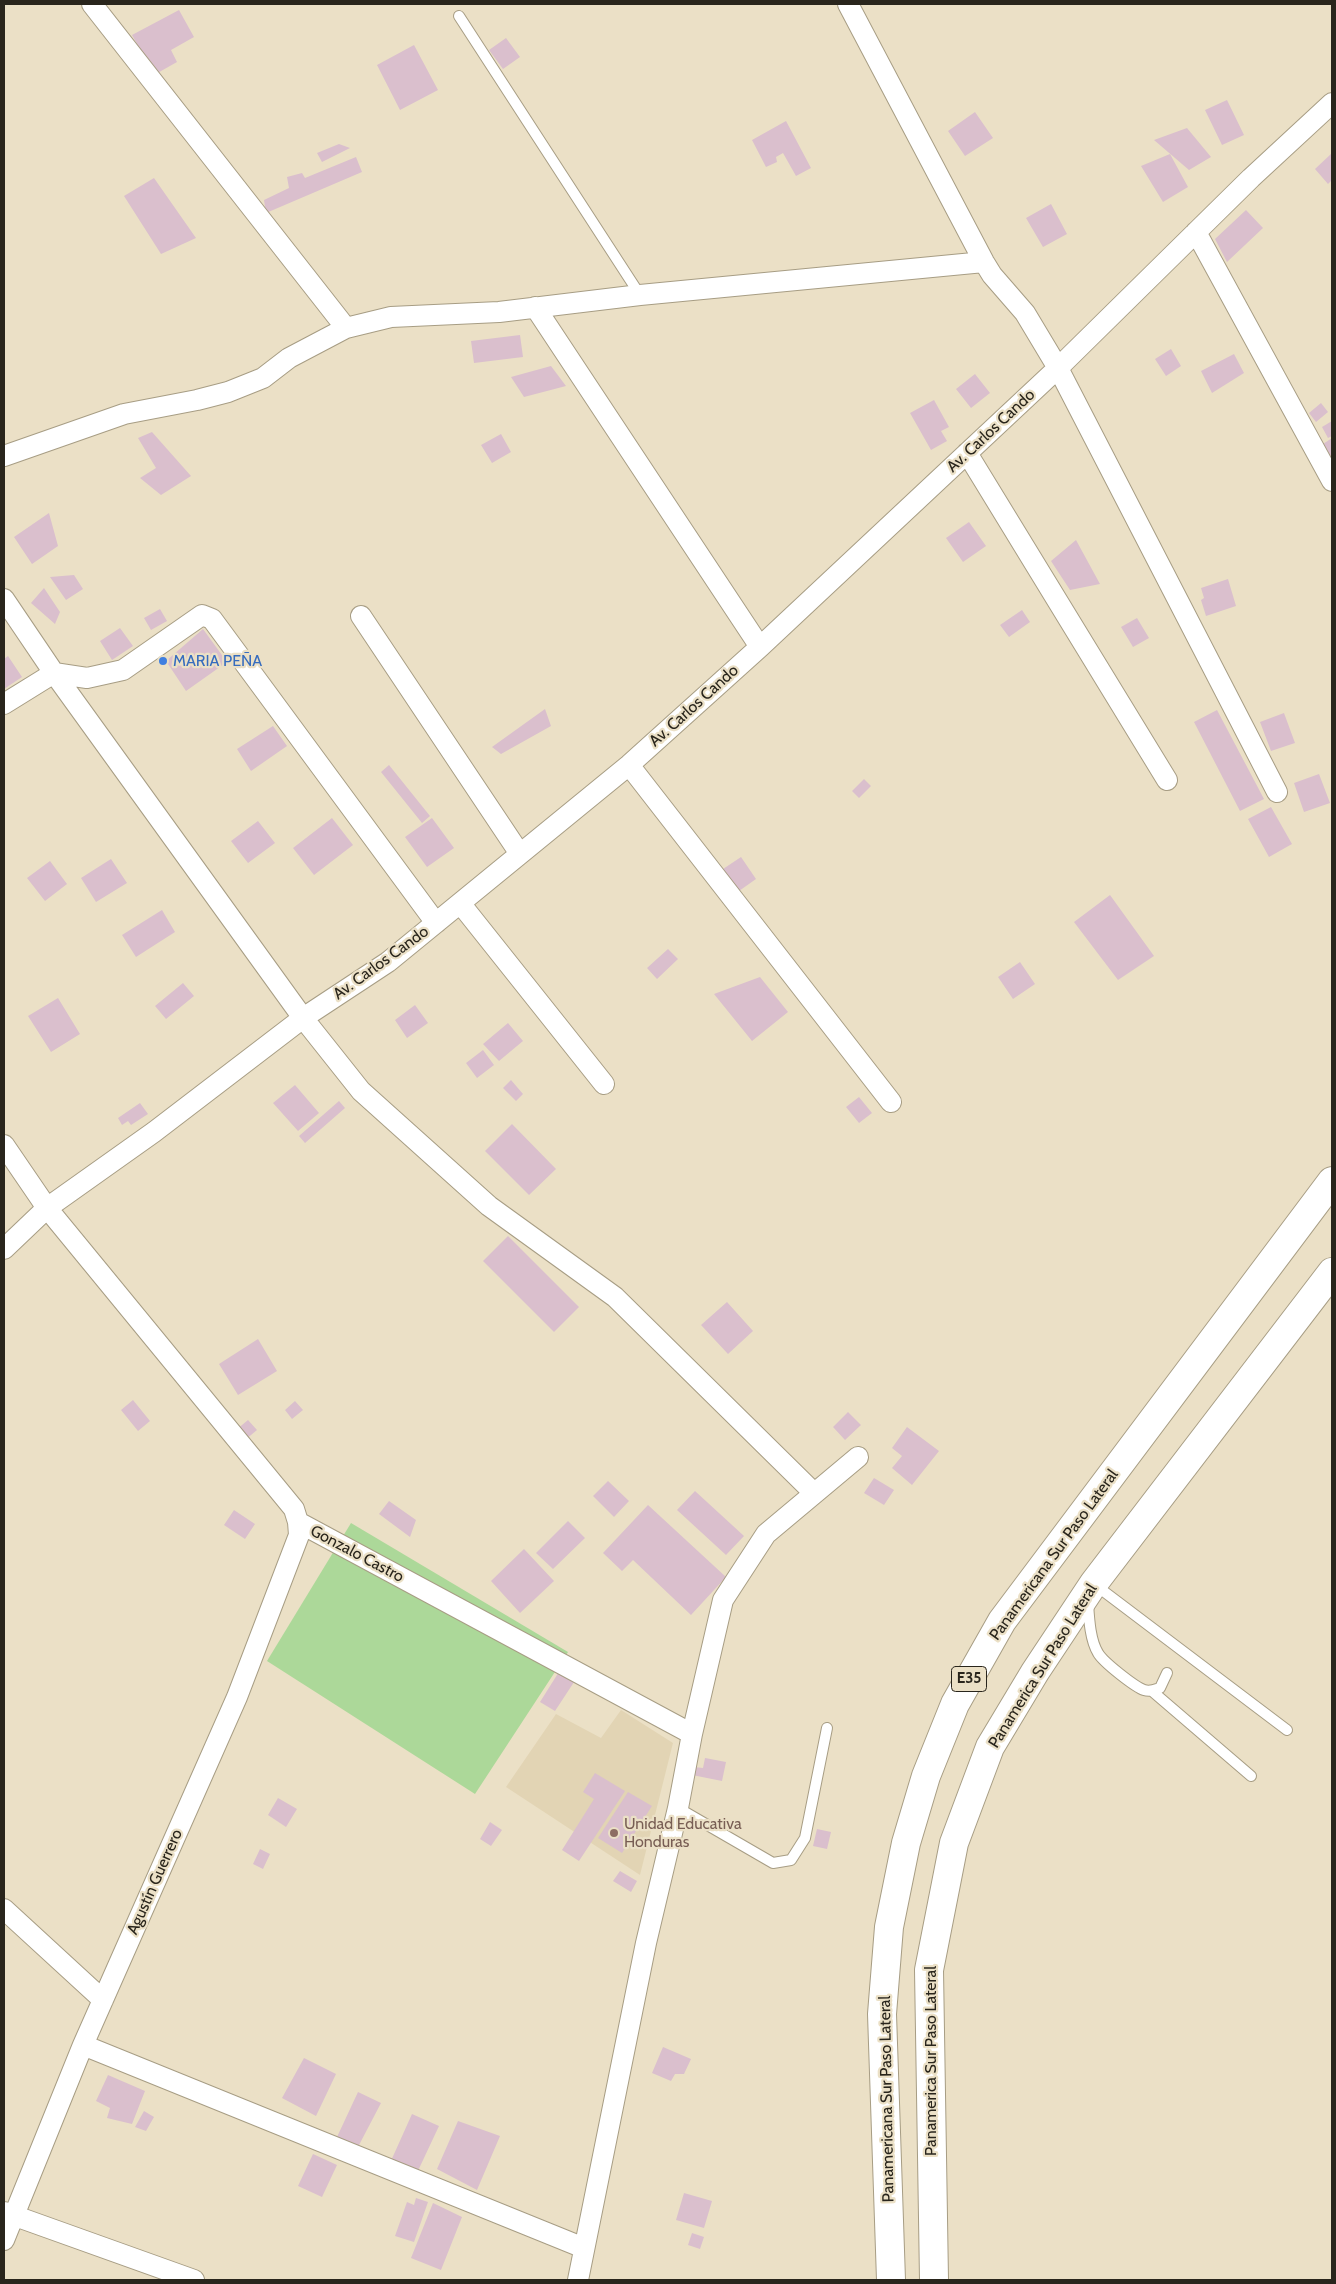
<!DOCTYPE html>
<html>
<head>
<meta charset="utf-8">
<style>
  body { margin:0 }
  #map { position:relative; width:1336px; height:2284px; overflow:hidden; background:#ebe0c6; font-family:Cabin,sans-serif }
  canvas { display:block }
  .frame { position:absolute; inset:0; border:5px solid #29251c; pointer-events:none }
</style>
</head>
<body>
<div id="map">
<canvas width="1336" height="2284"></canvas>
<div class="frame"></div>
</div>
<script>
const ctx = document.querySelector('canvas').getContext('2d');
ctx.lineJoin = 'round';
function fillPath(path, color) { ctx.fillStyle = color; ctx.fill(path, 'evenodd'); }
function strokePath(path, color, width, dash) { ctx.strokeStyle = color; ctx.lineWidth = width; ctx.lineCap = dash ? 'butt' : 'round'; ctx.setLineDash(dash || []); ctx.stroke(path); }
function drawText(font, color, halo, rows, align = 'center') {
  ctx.font = font + ' Cabin,sans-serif'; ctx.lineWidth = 4.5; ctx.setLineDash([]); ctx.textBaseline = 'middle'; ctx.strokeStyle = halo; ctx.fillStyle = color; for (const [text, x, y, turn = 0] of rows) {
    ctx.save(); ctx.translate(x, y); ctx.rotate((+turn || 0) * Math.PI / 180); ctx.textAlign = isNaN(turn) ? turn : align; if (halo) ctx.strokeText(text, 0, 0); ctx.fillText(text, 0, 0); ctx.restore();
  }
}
const built = new Path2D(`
  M621 1710 673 1743 640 1875 506 1787 556 1714 601 1738Z`);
const green = new Path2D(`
  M351 1523 568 1652 475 1794 267 1661Z`);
const building = new Path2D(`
  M179 10 194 37 171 50 177 62 154 75 132 35Z
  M506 38 520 57 503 69 489 50Z
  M414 45 438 90 400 110 377 65Z
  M1227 100 1244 135 1222 145 1205 110Z
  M975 112 993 138 965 156 948 131Z
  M786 121 811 168 796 176 783 153 776 157 777 162 766 167 752 140Z
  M1187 128 1211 157 1189 170 1154 140Z
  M339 144 350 148 322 162 317 153Z
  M1332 153V180L1328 184 1315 169Z
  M1170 154 1188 187 1163 202 1141 166Z
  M356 157 362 172 266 213 264 200 289 188 287 177 302 173 305 178Z
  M154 178 196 238 161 254 124 196Z
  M1051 204 1067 234 1043 247 1026 218Z
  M1246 210 1263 228 1227 262 1215 239Z
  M520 335 523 357 474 363 471 341Z
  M1171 349 1181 366 1166 376 1155 359Z
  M1234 354 1244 373 1212 393 1201 371Z
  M551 366 566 386 524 397 511 377Z
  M975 374 990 393 971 408 956 389Z
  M934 400 949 427 941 431 947 441 931 450 910 413Z
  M1321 403 1328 412 1316 422 1309 413Z
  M1332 421V436L1328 438 1322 427Z
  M152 432 191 476 161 495 140 478 156 468 138 438Z
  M501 434 511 452 492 463 481 445Z
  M1332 438V458L1323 444Z
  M49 513 58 546 32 564 14 537Z
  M969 522 986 546 963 562 946 538Z
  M1076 540 1100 584 1070 590 1051 561Z
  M74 575 83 589 66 600 50 577Z
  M1228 579 1236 606 1206 616 1201 600 1204 598 1201 588Z
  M44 588 60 612 55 624 31 603Z
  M160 609 167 621 151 630 144 618Z
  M1022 610 1030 622 1009 637 1000 625Z
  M1137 618 1149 638 1133 647 1121 627Z
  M120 628 133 646 112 660 100 641Z
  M203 629 227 662 186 691 166 661Z
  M8 656 22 677 4 689V659Z
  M545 709 551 726 501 754 492 747Z
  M1217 710 1264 799 1240 811 1194 722Z
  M1284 713 1295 743 1271 751 1260 722Z
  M273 726 287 746 251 771 237 749Z
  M389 765 430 816 422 823 381 772Z
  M1319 774 1330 803 1304 812 1294 783Z
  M864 779 871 786 859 798 852 791Z
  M1271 807 1292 844 1269 857 1248 819Z
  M332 818 353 845 314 875 293 848Z
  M432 818 454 848 427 867 405 837Z
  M258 821 275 843 248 863 231 841Z
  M741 857 756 879 739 891 723 869Z
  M111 859 127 883 96 902 81 878Z
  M50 861 67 884 45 901 27 878Z
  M1110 895 1154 956 1118 980 1074 922Z
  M162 910 175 932 136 957 122 935Z
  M668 949 678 959 657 979 647 968Z
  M1020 962 1035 984 1013 999 998 977Z
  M760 977 788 1012 752 1041 714 994Z
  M183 983 194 996 166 1019 155 1006Z
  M58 998 80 1034 51 1052 28 1016Z
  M415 1005 428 1023 407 1038 395 1020Z
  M508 1023 523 1041 499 1061 483 1044Z
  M483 1050 494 1065 477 1078 466 1063Z
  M511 1080 523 1094 516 1101 503 1088Z
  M295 1085 319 1113 298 1131 273 1103Z
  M859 1097 872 1113 859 1123 846 1107Z
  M339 1101 345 1108 305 1143 299 1136Z
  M140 1103 148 1114 131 1125 128 1121 122 1125 118 1118Z
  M512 1124 556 1169 529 1195 485 1151Z
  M508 1236 579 1307 554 1332 483 1261Z
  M727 1302 753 1331 728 1354 701 1325Z
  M258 1339 277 1371 238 1395 219 1364Z
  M133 1400 150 1421 138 1431 121 1410Z
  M295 1401 303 1410 292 1419 285 1410Z
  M848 1412 861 1425 845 1440 833 1427Z
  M248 1420 257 1430 245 1440 236 1430Z
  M907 1427 939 1451 912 1485 892 1468 902 1456 892 1448Z
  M874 1478 894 1490 884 1505 864 1493Z
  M608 1481 629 1501 614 1517 593 1496Z
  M695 1491 744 1536 726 1555 677 1510Z
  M389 1501 416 1520 410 1537 379 1514Z
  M648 1505 726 1577 691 1615 633 1560 622 1571 603 1553Z
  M234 1510 255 1524 245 1539 224 1525Z
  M568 1521 585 1538 553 1569 536 1553Z
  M524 1549 554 1581 520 1613 491 1581Z
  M562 1667 578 1676 555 1711 540 1702Z
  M705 1758 726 1762 722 1781 692 1775 694 1767 703 1768Z
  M595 1773 625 1791 579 1861 562 1850 594 1799 583 1792Z
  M628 1792 652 1806 622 1853 598 1838Z
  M278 1798 297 1809 286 1827 268 1815Z
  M490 1822 502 1830 491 1846 480 1839Z
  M817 1829 831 1832 827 1849 813 1846Z
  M260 1849 270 1854 263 1869 253 1864Z
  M620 1871 637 1881 631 1892 613 1881Z
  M663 2047 691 2059 684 2074H675L671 2081 652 2073Z
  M304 2058 336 2074 316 2116 282 2098Z
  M108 2075 145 2091 132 2124 107 2118 110 2108 96 2101Z
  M358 2092 381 2103 358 2147 337 2137Z
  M144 2111 154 2117 146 2131 135 2127Z
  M412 2114 439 2126 416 2175 390 2163Z
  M458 2121 500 2136 477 2190 437 2169Z
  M313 2154 337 2165 322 2197 298 2186Z
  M684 2193 712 2201 704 2228 676 2220Z
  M416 2198 428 2202 414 2242 395 2236 407 2202 414 2205Z
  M433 2203 462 2217 441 2270 411 2258Z
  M692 2233 704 2237 700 2249 688 2245Z`);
const service = new Path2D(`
  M459 16 640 295
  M1094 1584 1287 1730
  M1088 1603C1089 1618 1090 1640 1098 1653 1103 1662 1135 1687 1144 1690 1150 1692 1154 1690 1160 1688L1167 1673
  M1152 1691 1251 1776
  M678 1808 773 1863 791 1860 805 1838 827 1728`);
const minor = new Path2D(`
  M92 4 346 328
  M848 4 984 262 992 275 1025 313 1058 368 1277 792
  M1196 232 1332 481
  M535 307 760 647
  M967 453 1167 780
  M4 456 124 414 197 400 228 392 263 378 289 358 346 328 391 317 499 312 640 295 984 262
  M4 599 54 673 303 1018 361 1091 489 1206 615 1297 814 1493
  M361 616 520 854
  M4 704 54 673 87 678 123 670 202 615 212 619 436 923
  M629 765 891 1102
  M460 903 604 1084
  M4 1145 47 1208 294 1509 298 1522 692 1734
  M4 1249 47 1208 154 1132 303 1018 388 962 629 765 760 647 1058 368 1251 178 1332 103
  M4 1909 103 2000
  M83 2045 584 2248
  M4 2212 194 2280
  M4 2240 83 2045 237 1697 299 1535 298 1522
  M578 2280 646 1943 678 1808 692 1734 723 1600 766 1534 858 1457`);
const trunk = new Path2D(`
  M891 2280 882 2014 889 1927 906 1843 926 1776 955 1704 1002 1621 1332 1181
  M934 2280 929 1970 954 1843 990 1747 1035 1672 1094 1583 1332 1272`);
const markers = [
  [163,661,5,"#3f7fe0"],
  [614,1833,5,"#8d6e63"]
];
const shields = [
  [969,1679,35]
];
const shieldNames = [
  ["E35",969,1679]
];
const streetNames = [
  ["Av. Carlos Cando",991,431,-43],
  ["Av. Carlos Cando",694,706,-42],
  ["Av. Carlos Cando",381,963,-36],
  ["Gonzalo Castro",357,1554,28],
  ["Panamericana Sur Paso Lateral",1054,1555,-54],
  ["Panamerica Sur Paso Lateral",1043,1666,-58],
  ["Agustín Guerrero",155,1882,-66],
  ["Panamerica Sur Paso Lateral",931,2061,-90],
  ["Panamericana Sur Paso Lateral",887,2099,-91]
];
const shopNames = [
  ["MARIA PEÑA",173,661]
];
const educationNames = [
  ["Unidad Educativa",624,1824],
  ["Honduras",624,1842]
];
fillPath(built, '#e2d4b4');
fillPath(green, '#acd899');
fillPath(building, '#dabfcd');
strokePath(service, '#a79d84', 12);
strokePath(minor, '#a79d84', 22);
strokePath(trunk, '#a79d84', 30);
strokePath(service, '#fff', 10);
strokePath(minor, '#fff', 20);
strokePath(trunk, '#fff', 28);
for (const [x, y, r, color] of markers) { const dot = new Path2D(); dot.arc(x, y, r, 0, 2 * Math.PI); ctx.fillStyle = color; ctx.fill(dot); strokePath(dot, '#ebe0c6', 2); }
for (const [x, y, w] of shields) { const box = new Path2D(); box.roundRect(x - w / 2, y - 12.5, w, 25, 4); ctx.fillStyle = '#ebe0c6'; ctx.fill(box); strokePath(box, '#29251c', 1); }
drawText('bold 15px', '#29251c', null, shieldNames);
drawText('16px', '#29251c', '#ebe0c6', streetNames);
drawText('16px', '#366cbe', '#ebe0c6', shopNames, 'left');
drawText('16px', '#785e54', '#ebe0c6', educationNames, 'left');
</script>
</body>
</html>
